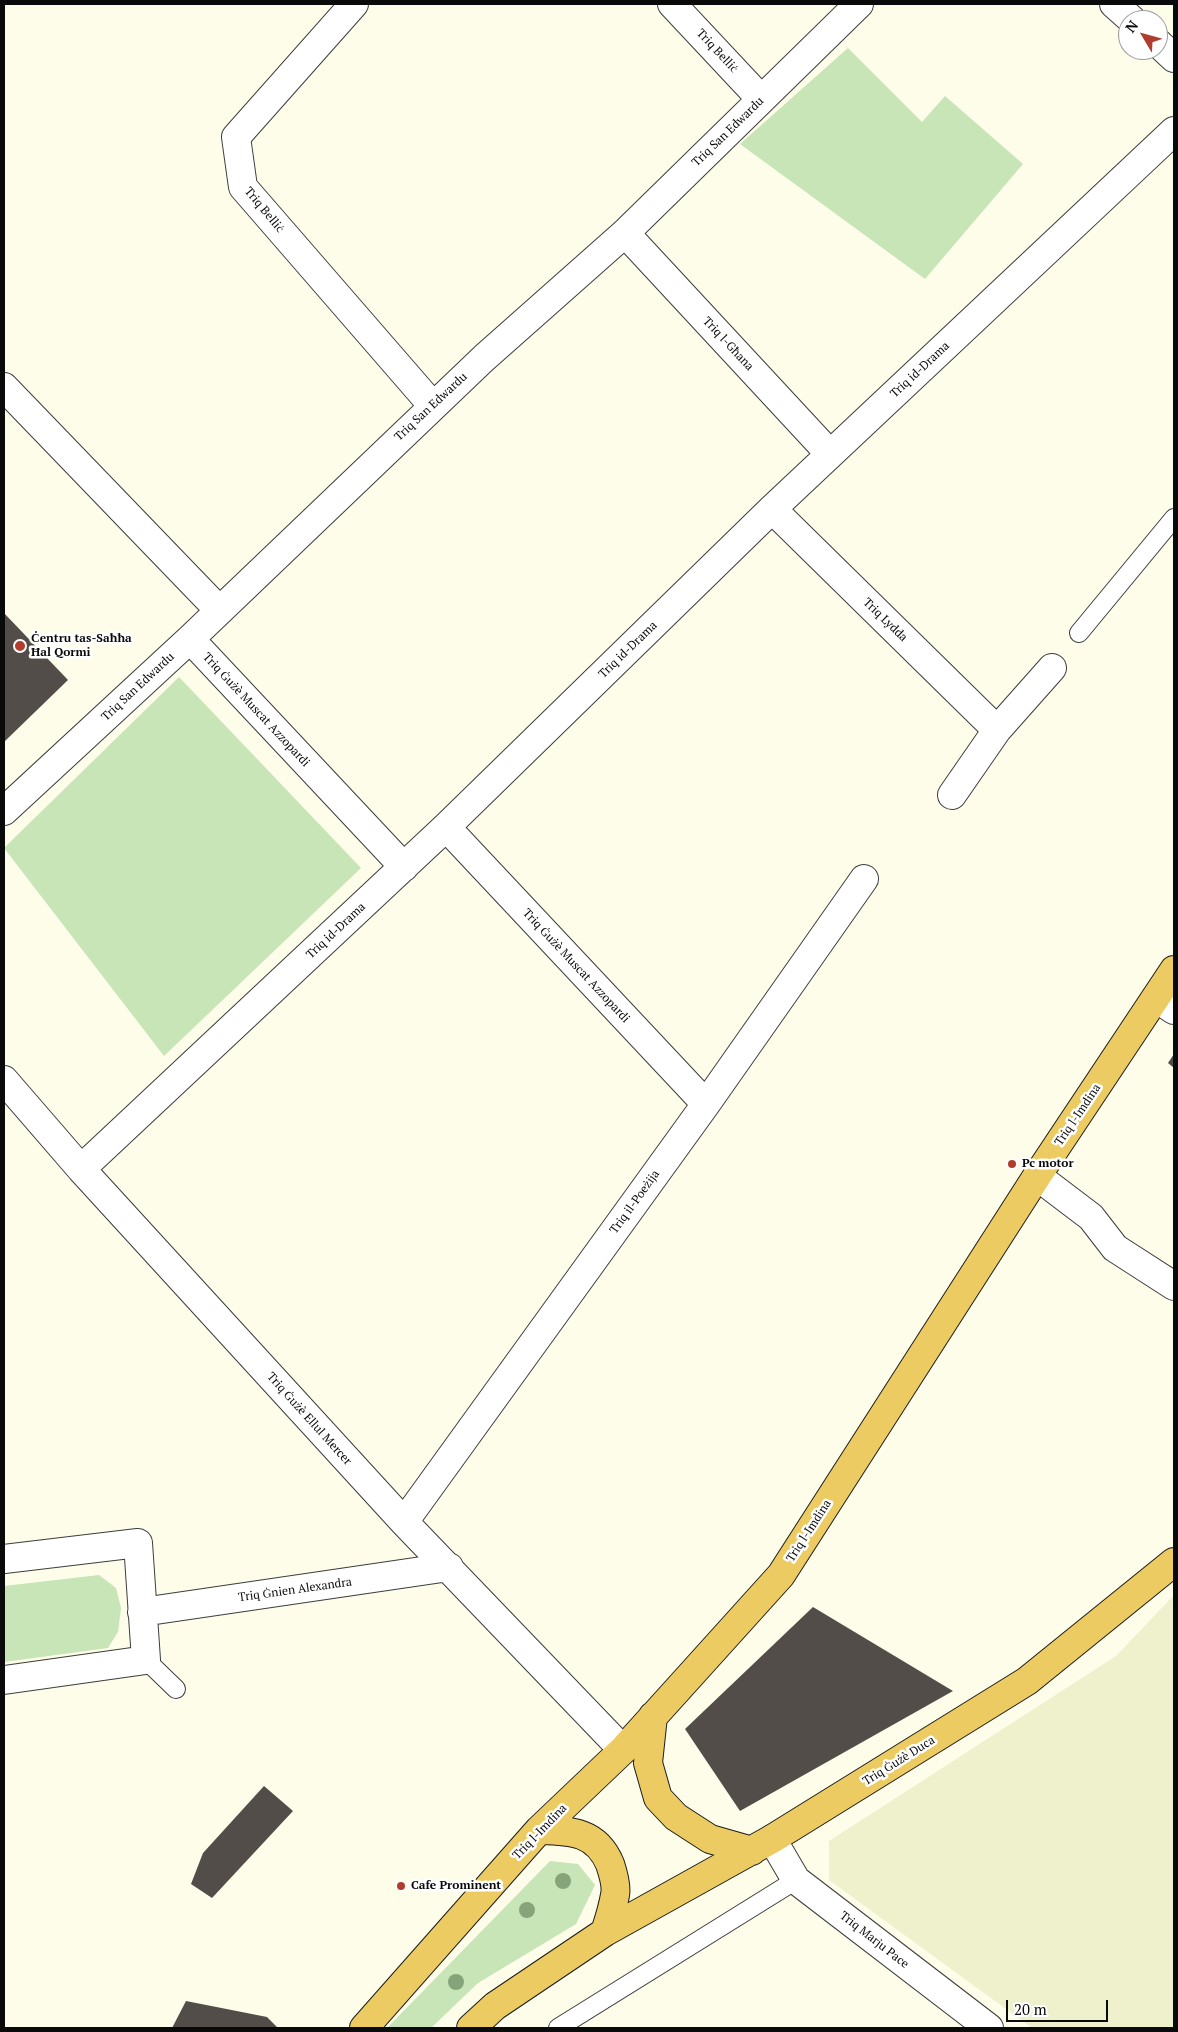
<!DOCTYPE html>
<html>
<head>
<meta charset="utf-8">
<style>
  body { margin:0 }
  #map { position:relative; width:1178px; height:2032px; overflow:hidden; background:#fefde9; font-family:"PT Serif",serif }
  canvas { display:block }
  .frame { position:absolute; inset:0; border:5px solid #0a0a0a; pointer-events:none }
  .north { position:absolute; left:1118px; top:10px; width:50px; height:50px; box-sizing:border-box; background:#fff; border:1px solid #9d9d9d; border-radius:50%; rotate:307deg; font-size:14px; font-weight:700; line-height:20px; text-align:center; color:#0a0a0a }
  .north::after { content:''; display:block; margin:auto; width:18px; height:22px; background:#b03d2d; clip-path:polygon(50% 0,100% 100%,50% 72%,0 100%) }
  .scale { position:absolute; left:1006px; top:2000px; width:102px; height:22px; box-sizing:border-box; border:2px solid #0a0a0a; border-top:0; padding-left:6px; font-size:15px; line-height:18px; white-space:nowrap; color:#0a0a0a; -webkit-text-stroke:4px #fff; paint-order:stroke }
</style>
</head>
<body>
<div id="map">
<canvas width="1178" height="2032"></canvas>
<div class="frame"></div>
<div class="north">N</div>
<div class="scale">20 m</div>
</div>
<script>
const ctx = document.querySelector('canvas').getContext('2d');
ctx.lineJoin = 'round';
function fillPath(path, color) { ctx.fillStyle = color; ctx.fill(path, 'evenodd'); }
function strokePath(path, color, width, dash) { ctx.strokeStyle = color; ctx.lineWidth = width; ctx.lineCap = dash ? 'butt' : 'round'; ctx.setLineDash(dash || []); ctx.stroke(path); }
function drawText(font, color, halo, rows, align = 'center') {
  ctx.font = font + ' "PT Serif",serif'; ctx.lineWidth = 5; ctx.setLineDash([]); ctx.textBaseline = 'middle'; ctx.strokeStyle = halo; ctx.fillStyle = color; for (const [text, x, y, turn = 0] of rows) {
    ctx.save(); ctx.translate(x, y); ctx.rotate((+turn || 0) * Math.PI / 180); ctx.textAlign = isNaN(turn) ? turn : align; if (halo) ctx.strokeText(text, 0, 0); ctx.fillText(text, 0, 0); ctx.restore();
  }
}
const farmland = new Path2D(`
  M1174 1595V2028H1032L829 1880V1841L1116 1656Z`);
const green = new Path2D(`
  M848 48 922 122 945 96 1023 164 925 279 740 144Z
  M179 677 361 868 164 1056 4 848Z
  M99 1575 116 1588 121 1608 118 1632 108 1648 4 1662V1586Z
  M550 1861 578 1864 595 1885 576 1924 478 1983 431 2028H387Z`);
const building = new Path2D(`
  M4 613 68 680 4 742Z
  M1174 1054V1068L1168 1063Z
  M813 1607 953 1691 740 1811 685 1729Z
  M264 1786 293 1811 212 1898 191 1884 203 1853Z
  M186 2001 267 2017 278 2028H172Z`);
const service = new Path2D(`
  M1079 633 1174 518
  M146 1660 176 1689
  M558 2028 796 1880`);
const minor = new Path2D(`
  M354 4 236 137 243 187 433 406
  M672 4 761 99
  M1114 4 1132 20
  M1158 43 1174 58
  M625 233 830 454
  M4 387 219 610
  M772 509 997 730
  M190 639 404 867
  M952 795 997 730 1052 668
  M4 811 190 639 484 358 625 233 859 4
  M446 827 706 1104
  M1156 998 1174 1010
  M4 1080 81 1169 404 1522 623 1750
  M81 1169 446 827 772 509 1174 131
  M1037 1176 1091 1217 1115 1248 1174 1286
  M404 1522 706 1104 864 879
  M4 1559 138 1543 146 1660 4 1680
  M142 1612 449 1567
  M772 1839 796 1880 989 2028`);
const trunk = new Path2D(`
  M653 1716 648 1763 658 1798 676 1817 710 1839 752 1851
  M539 1830C571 1831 596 1831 610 1864 613 1873 617 1886 615 1895 613 1907 609 1920 605 1932
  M364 2028 539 1830 623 1750 781 1575 1037 1176 1174 970
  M471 2028 495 2006 605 1932 772 1839 1027 1681 1174 1562`);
const trees = [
  [563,1881],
  [527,1910],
  [456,1982]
];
const markers = [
  [20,646,6,"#b03d2d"],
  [1012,1164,5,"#b03d2d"],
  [401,1886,5,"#b03d2d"]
];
const streetNames = [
  ["Triq Belliċ",717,51,47],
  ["Triq San Edwardu",728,132,-44],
  ["Triq Belliċ",264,210,50],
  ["Triq l-Għana",728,344,47],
  ["Triq id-Drama",920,370,-43],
  ["Triq San Edwardu",431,407,-43],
  ["Triq Lydda",885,620,44],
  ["Triq id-Drama",628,650,-44],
  ["Triq San Edwardu",138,687,-43],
  ["Triq Ġużè Muscat Azzopardi",256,710,47],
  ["Triq id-Drama",336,931,-43],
  ["Triq Ġużè Muscat Azzopardi",576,966,47],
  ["Triq l-Imdina",1078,1115,-56],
  ["Triq il-Poeżija",635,1202,-54],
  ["Triq Ġużè Ellul Mercer",309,1419,48],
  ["Triq l-Imdina",809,1531,-57],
  ["Triq Ġnien Alexandra",295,1590,-8],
  ["Triq Ġużè Duca",899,1761,-32],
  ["Triq l-Imdina",540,1832,-46],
  ["Triq Marju Pace",874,1940,38]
];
const poiNames = [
  ["Ċentru tas-Saħħa",31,639],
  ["Ħal Qormi",31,653],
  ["Pc motor",1022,1164],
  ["Cafe Prominent",411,1886]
];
fillPath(farmland, '#eef1cc');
fillPath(green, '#c7e5b6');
fillPath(building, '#524d48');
strokePath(service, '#3d3d3d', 20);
strokePath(minor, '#3d3d3d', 30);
strokePath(trunk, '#1b1b1b', 30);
strokePath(service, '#fff', 18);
strokePath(minor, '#fff', 28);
strokePath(trunk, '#eccc62', 28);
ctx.fillStyle = '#86a47a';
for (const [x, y] of trees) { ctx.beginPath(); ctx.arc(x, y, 8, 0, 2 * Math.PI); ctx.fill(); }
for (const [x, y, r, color] of markers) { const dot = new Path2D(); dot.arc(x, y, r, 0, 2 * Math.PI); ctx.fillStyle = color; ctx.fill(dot); strokePath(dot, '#fff', 2); }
drawText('12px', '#0a0a0a', '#fff', streetNames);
drawText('bold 12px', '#0a0a0a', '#fff', poiNames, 'left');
</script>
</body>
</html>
